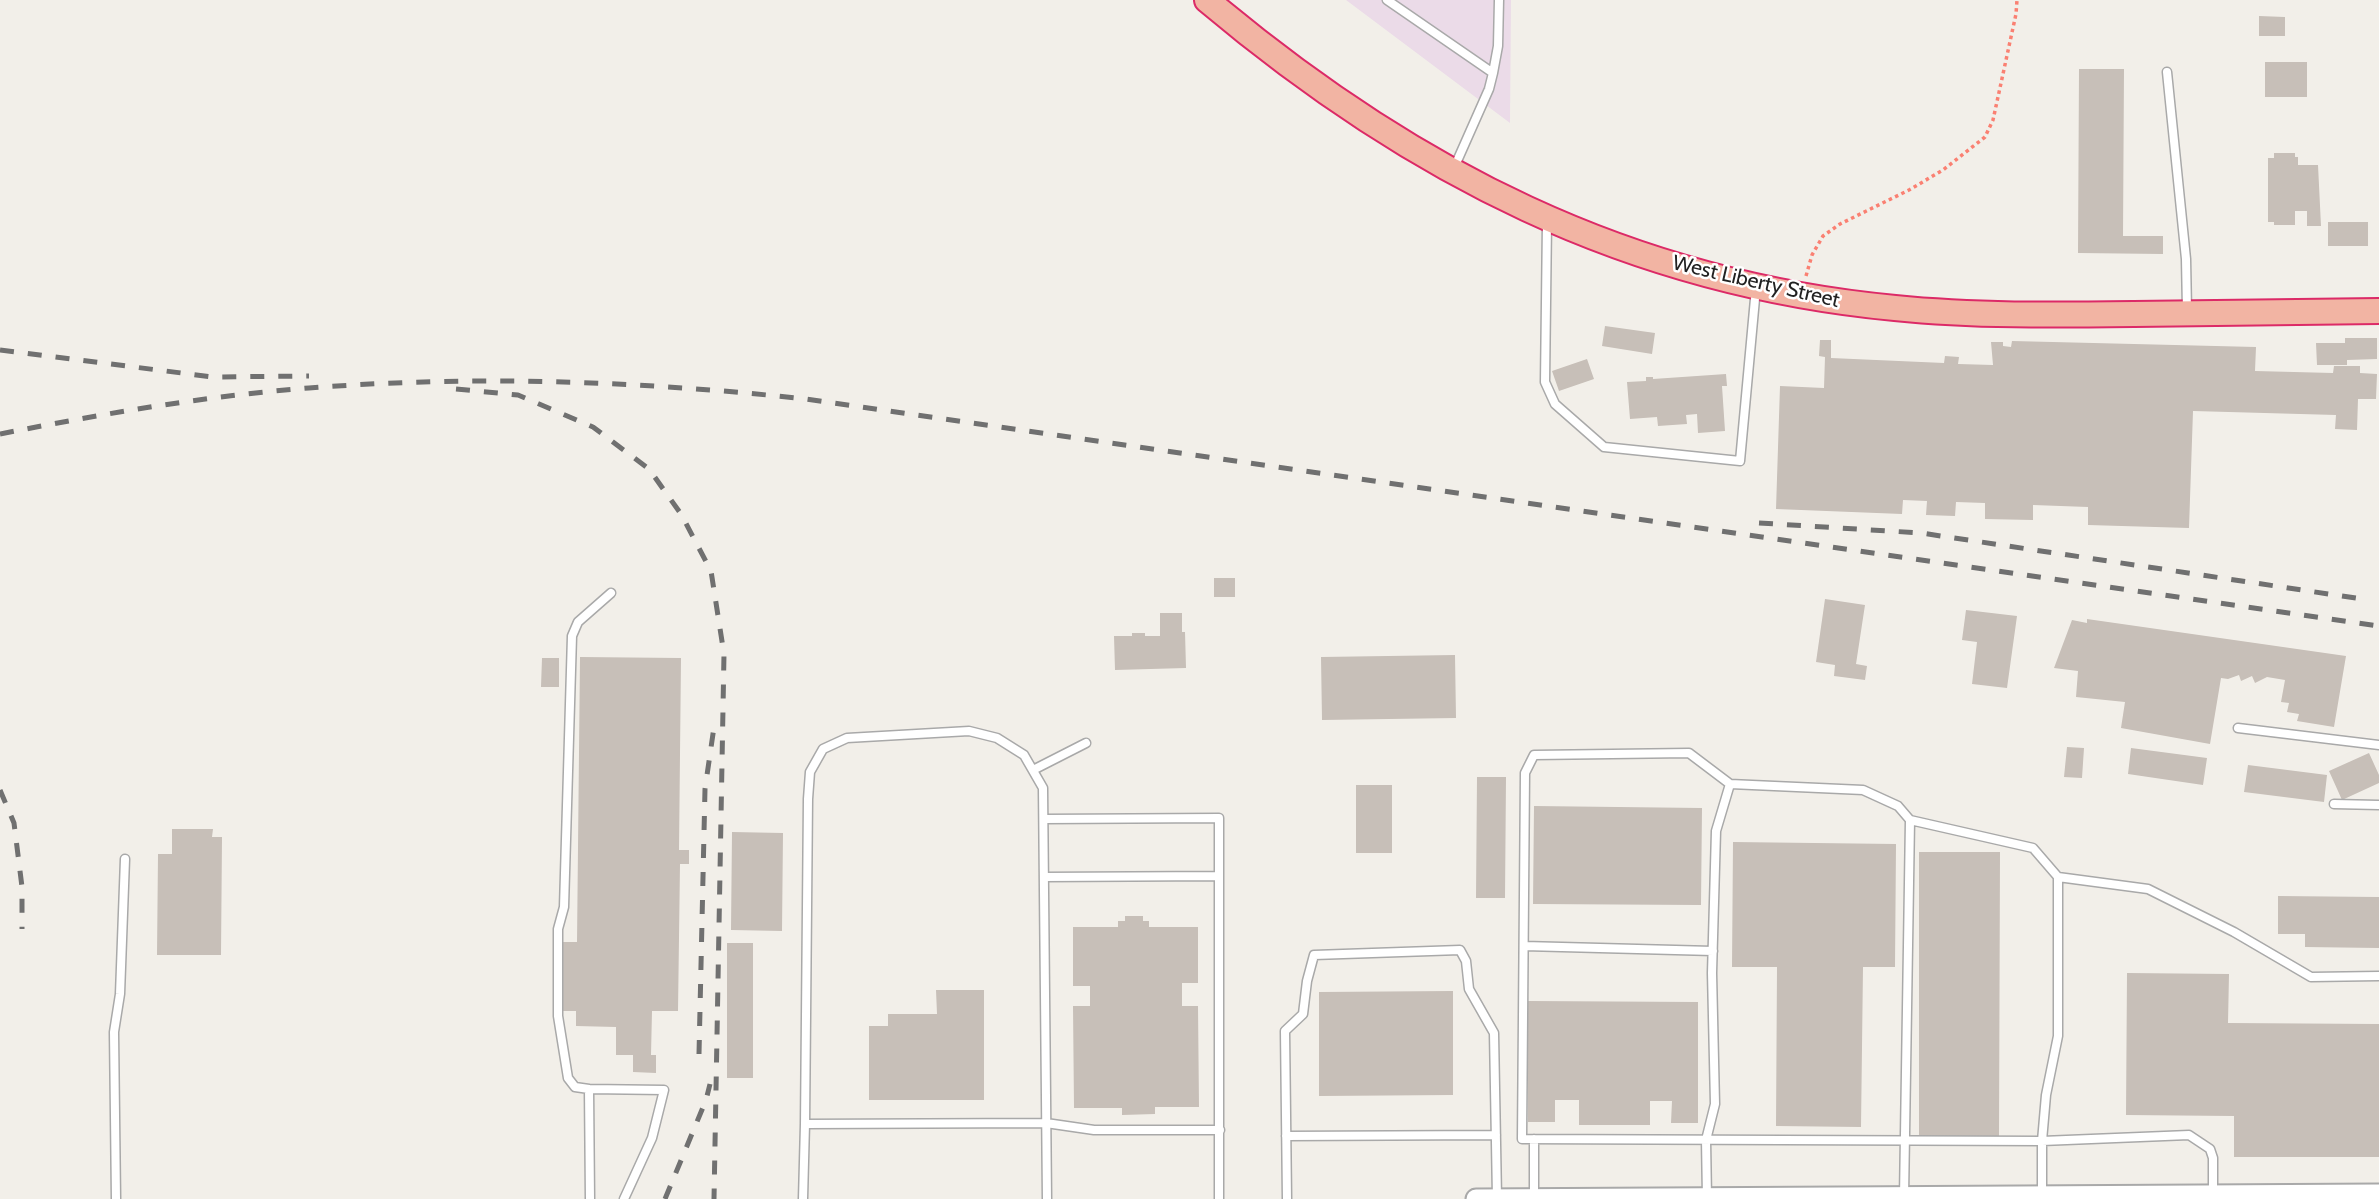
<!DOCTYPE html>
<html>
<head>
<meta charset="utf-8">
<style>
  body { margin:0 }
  canvas { display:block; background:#f2efe9 }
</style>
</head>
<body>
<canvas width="2379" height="1199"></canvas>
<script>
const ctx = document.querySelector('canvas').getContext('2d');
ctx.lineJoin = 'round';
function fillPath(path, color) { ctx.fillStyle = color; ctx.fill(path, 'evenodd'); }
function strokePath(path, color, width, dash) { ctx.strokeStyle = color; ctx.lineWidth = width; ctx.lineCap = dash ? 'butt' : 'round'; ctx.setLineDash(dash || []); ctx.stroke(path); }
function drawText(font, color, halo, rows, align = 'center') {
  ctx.font = font + ' Cabin,sans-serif'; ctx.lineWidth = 5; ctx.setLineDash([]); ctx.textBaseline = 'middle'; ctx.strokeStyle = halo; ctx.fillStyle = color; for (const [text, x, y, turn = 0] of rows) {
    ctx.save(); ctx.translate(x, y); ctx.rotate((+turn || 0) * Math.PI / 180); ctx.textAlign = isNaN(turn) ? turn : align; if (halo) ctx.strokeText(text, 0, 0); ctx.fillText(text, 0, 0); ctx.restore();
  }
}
const industrial = new Path2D(`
  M1346 0H1511L1510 123Z`);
const building = new Path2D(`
  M2259 16 2285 17V36H2259Z
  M2265 62H2307V97H2265Z
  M2079 69H2124L2123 236H2163V254L2078 253Z
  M2274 153H2295V157H2298V165H2318L2321 226H2307V211H2295V225H2274V222H2268V158H2274Z
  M2328 222H2368V246H2328Z
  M1605 326 1655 333 1652 354 1602 346Z
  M2345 338H2377V359L2347 360V365H2317L2316 343H2345Z
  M1820 340H1831V358L1944 363 1945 356 1959 357 1958 364 1993 365 1991 342H2003V346L2011 347 2012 341 2256 347 2255 371 2333 373 2334 366H2360V373L2377 374 2376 399H2358L2357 430 2335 429 2336 415 2193 411 2189 528 2088 525V507L2033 505V520L1985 519V503L1956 502 1955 516 1926 515 1927 501 1903 500 1902 514 1776 509 1780 386 1824 388 1825 357 1819 356Z
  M1587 359 1594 379 1559 391 1552 371Z
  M1726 374 1727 386H1722L1725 431 1698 433 1697 414 1686 415 1687 424 1658 426 1657 417 1630 419 1627 382 1646 381V377H1653V379Z
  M1214 578H1235V597H1214Z
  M1825 599 1865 605 1856 664 1867 666 1865 680 1834 676 1835 665 1816 662Z
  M1966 610 2017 616 2007 688 1972 684 1977 642 1962 640Z
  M1160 613H1182V632H1185L1186 668 1115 670 1114 636H1132V633H1145V636H1160Z
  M2087 619 2346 656 2334 727 2297 721 2299 714 2287 712 2289 703 2281 702 2285 680 2267 677 2255 683 2252 676 2241 681 2239 675 2228 679 2221 678 2210 744 2121 728 2125 702 2076 697 2078 671 2054 668 2072 620 2087 623Z
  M1455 655 1456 718 1322 720 1321 657Z
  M580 657 681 658 679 850H689V864H680L678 1011H652L651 1055H656V1073L633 1072V1055H616V1027L576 1026V1011H561L562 942H577Z
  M542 658H559V687H541Z
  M2067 747 2084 748 2082 778 2064 777Z
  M2131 748 2207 758 2203 785 2128 774Z
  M2369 753 2379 775V783L2342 800 2329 771Z
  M2248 765 2327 775 2324 802 2244 792Z
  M1477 777H1506L1505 898H1476Z
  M1356 785H1392V853H1356Z
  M1534 806 1702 808 1701 905 1533 904Z
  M172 829H213L212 837H222L221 955H157L158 854H172Z
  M732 832 783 833 782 931 731 930Z
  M1733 842 1896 844 1895 967H1863L1861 1127 1776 1126 1777 967H1732Z
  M1919 852H2000L1999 1136H1919Z
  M2278 896 2379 897V948L2305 947V934H2278Z
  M1125 916H1143V921H1149V927H1198V983H1182V1006H1198L1199 1107H1155V1114L1122 1115V1108H1074L1073 1006H1090V986H1073V927H1118V921H1125Z
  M727 943H753V1078H727Z
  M2127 973 2229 974 2228 1023 2379 1024V1157H2234V1116L2126 1115Z
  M936 990H984V1100H869V1026H888V1014H937Z
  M1453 991V1095L1319 1096V992Z
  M1528 1001 1698 1002V1123H1671L1672 1101H1650V1125H1579V1100H1555V1122H1528Z`);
const path = new Path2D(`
  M1806 276 1812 255 1823 236 1840 224 1909 190 1943 170 1985 137 1993 120 2016 14 2017 0`);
const service = new Path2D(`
  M1387 0 1493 73 1489 89 1454 168
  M2167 72 2186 259 2187 310
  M1493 73 1498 46 1499 0
  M1547 222 1545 382 1555 404 1604 447 1740 461 1756 288
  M2238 728 2379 745
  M1033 770 1086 743
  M2334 804 2379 805
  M1044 819 1219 818V1199
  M1910 820 2033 848 2058 877 2148 889 2234 932 2311 977 2379 976
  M1044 877 1219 876
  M1524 946 1713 951
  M589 1089 575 1087 568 1078 558 1016V929L564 907 572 636 578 622 611 593
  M805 1124 808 799 810 772 823 749 847 738 969 731 997 738 1024 755 1043 788 1047 1199
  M1286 1136 1496 1135
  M2042 1196V1141L2046 1095 2058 1036V877
  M1904 1197 1910 820 1898 806 1863 790 1730 784 1689 753 1534 755 1525 773 1522 1139 2042 1141 2189 1135 2210 1149 2213 1158V1195
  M1707 1198 1706 1140 1715 1104 1712 973 1716 831 1730 784
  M116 1199 114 1032 120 994 125 859
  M590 1199 589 1089 664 1090 652 1138 624 1199
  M803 1199 805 1124 1046 1123 1094 1130H1220
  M1287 1199 1285 1031 1303 1014 1307 981 1314 955 1460 950 1466 961 1469 989 1494 1033 1497 1198
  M1534 1199V1139`);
const tertiary = new Path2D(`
  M1476 1199 2379 1194`);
const trunk = new Path2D(`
  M1207 0C1410 171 1628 283 1895 308 1974 316 2054 315 2134 314 2216 313 2297 312 2379 311`);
const rail = new Path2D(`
  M0 350 213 377 309 376
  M456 389 518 395 593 427 649 469 681 514 711 571 724 654 714 1199
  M0 434C102 414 205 396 309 388 475 375 640 381 806 399L2379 626
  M1759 523 1921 533 2362 599
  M0 790 14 823 22 887V929
  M699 1054 705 789 715 720
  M665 1199 706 1100 710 1084`);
const streetNames = [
  ["West Liberty Street",1756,282,13]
];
fillPath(industrial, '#ebdbe8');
fillPath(building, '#c7bfb8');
strokePath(service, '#a9a9a9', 11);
strokePath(tertiary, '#a9a9a9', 23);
strokePath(trunk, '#dc2a67', 28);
strokePath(path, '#fa8072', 3.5, [3.5, 3.5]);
strokePath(service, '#fff', 8);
strokePath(tertiary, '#fff', 19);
strokePath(trunk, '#f2b4a3', 24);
strokePath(rail, '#707070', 5, [14, 14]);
drawText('21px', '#222', '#fff', streetNames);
</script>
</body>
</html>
